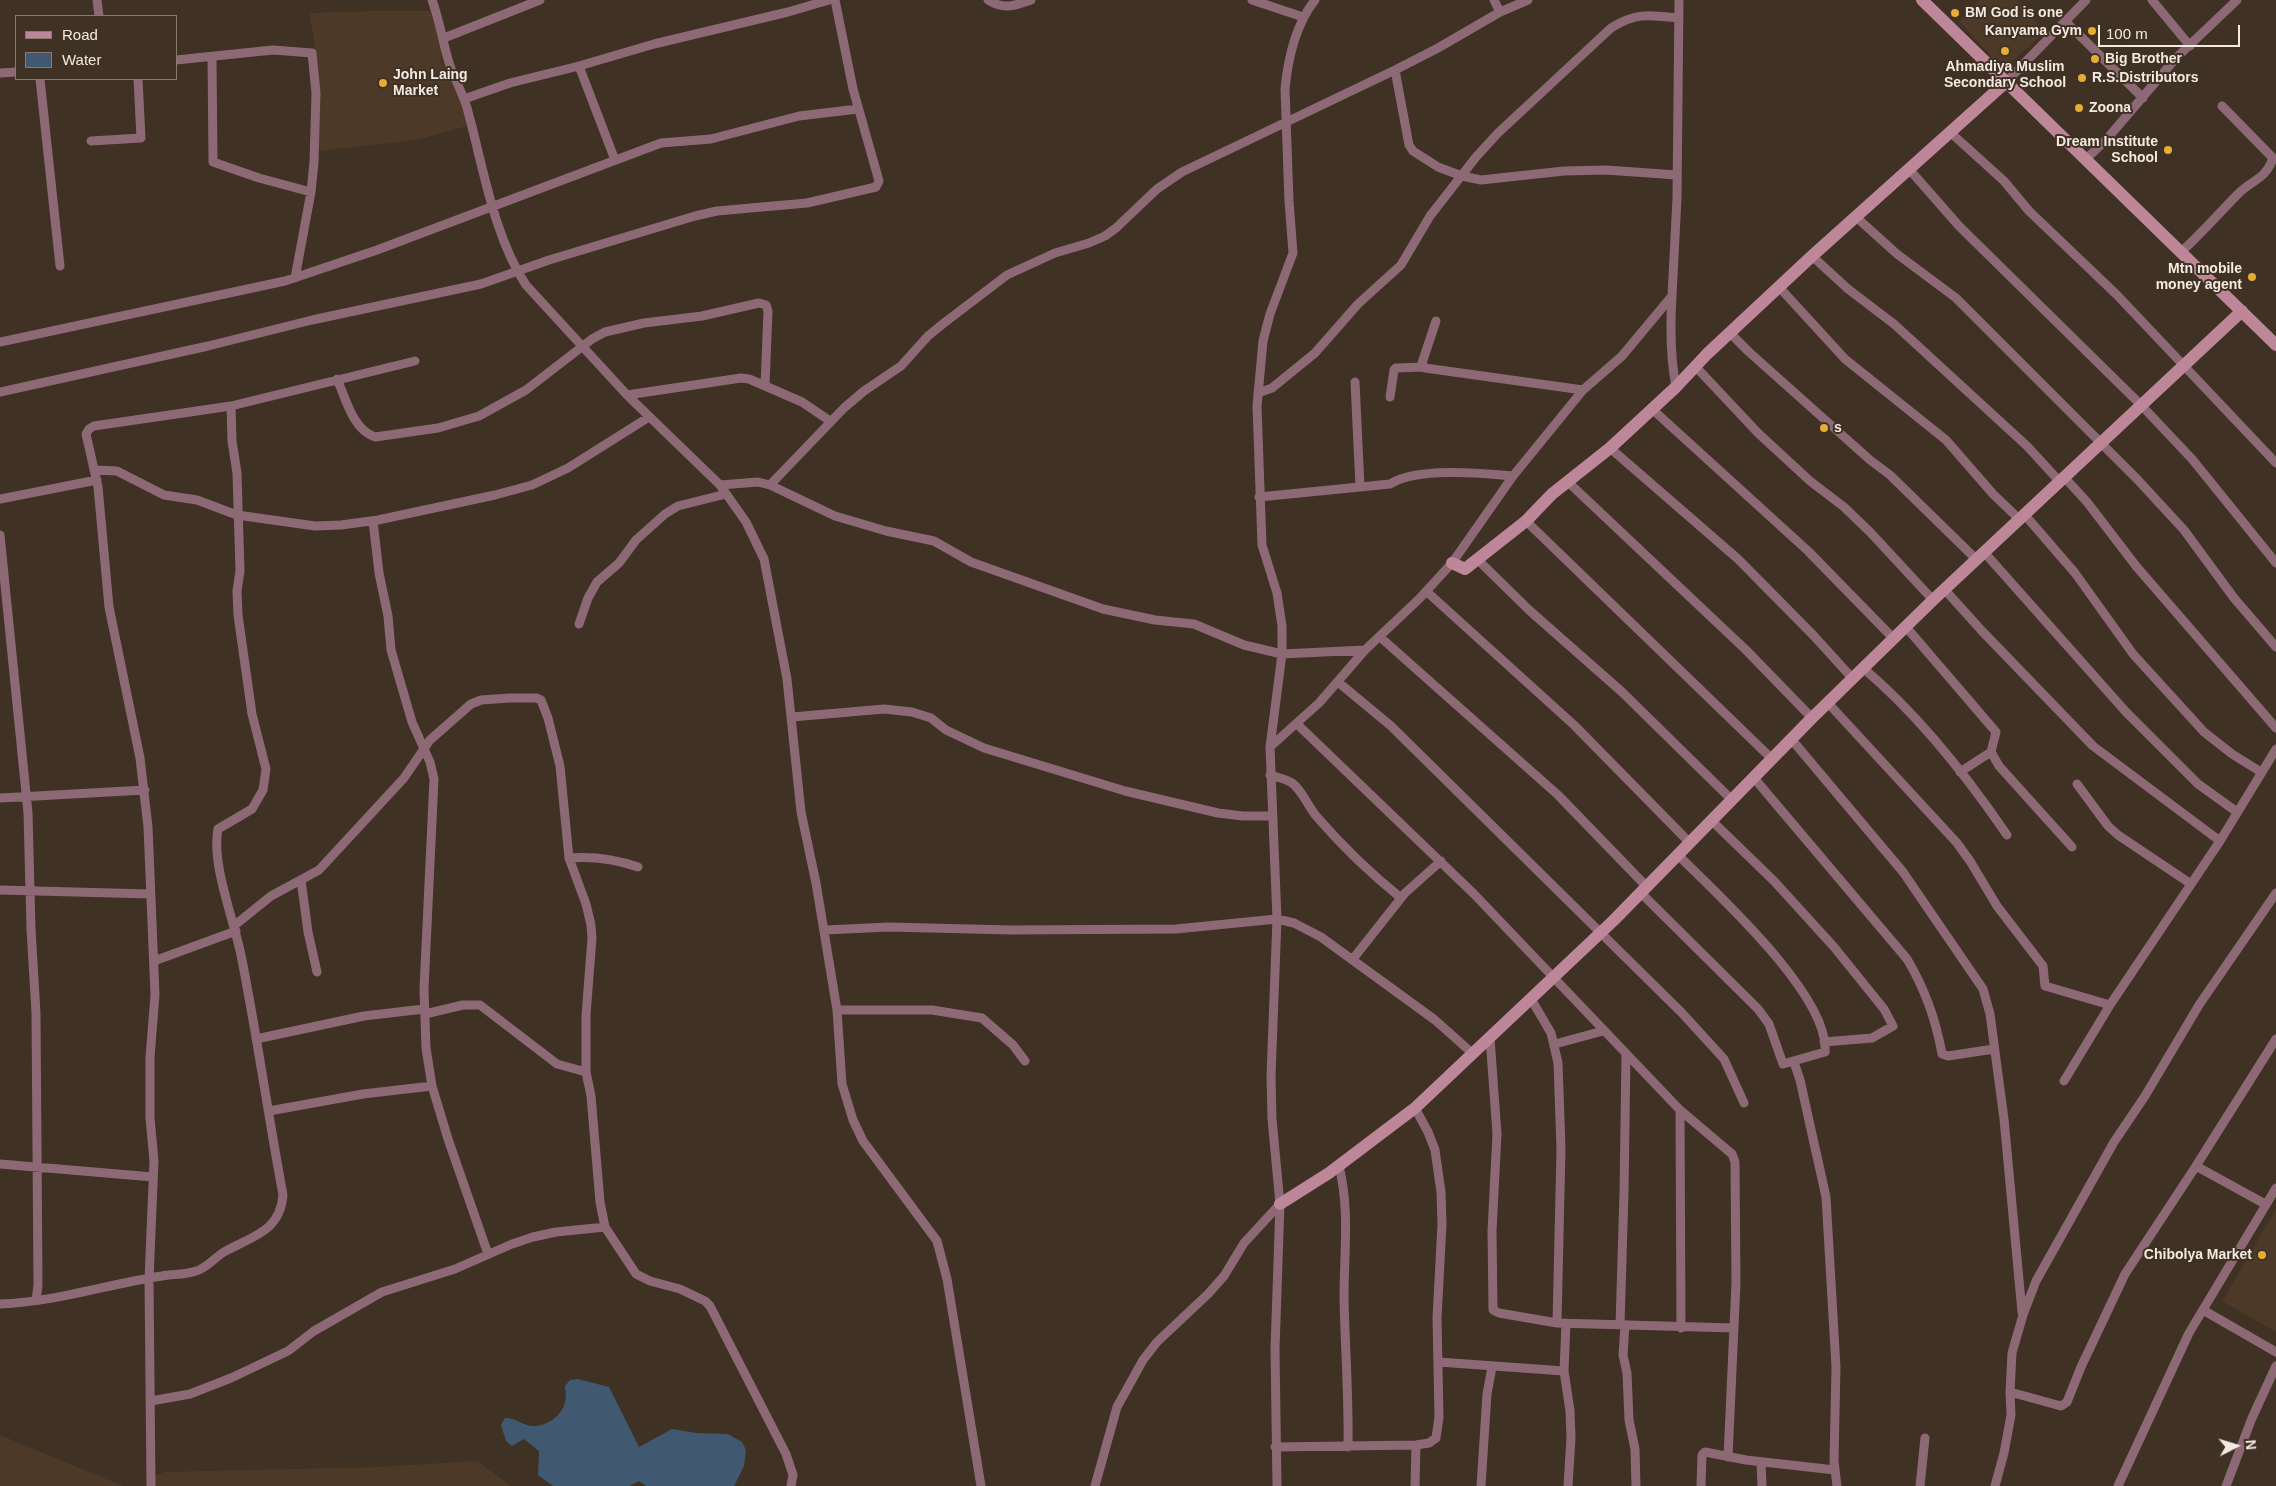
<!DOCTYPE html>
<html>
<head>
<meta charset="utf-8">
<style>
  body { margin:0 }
  #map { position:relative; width:2276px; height:1486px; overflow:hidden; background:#3f3124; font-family:Helvetica,sans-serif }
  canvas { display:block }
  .legend { position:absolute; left:15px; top:15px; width:162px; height:65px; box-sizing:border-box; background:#3f3124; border:1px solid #877b70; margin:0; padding:6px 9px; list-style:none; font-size:15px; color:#f4eae2 }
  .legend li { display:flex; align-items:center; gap:10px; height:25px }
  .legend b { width:25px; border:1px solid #877b70 }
  .north { position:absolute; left:2211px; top:1421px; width:50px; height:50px; -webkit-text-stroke:4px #3f3124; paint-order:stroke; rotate:85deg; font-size:14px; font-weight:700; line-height:20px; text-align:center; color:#f4eae2 }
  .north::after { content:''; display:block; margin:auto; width:18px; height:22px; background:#f4eae2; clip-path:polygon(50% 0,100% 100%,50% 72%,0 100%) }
  .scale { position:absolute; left:2098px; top:25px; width:142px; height:22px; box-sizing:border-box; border:2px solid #f4eae2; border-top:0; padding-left:6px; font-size:15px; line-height:18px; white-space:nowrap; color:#f4eae2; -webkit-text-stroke:4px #3f3124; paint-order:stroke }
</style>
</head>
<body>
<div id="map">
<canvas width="2276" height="1486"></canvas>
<ul class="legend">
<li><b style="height:6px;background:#be8699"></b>Road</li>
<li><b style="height:14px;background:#415970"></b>Water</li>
</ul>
<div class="north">N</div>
<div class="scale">100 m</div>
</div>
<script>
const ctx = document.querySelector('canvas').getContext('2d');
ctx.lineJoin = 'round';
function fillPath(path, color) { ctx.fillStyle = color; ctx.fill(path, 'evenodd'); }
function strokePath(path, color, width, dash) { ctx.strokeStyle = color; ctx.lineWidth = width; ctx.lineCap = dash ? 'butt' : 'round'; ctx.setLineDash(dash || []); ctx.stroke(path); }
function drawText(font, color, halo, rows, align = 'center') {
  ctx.font = font + ' Helvetica,sans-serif'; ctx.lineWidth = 4; ctx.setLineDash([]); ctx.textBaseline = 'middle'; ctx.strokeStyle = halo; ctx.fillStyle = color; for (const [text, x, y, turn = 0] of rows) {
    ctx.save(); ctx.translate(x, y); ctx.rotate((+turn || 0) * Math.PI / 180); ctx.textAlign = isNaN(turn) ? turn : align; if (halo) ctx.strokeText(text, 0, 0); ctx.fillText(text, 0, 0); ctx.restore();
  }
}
const built = new Path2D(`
  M1979 0H2017L2045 32 2003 70 1959 21Z
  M370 11H430L442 43 441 61 462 105 467 126 417 140 318 151 315 46 309 13Z
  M2276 1209V1332L2222 1301Z
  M0 1435 123 1486H0Z
  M477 1461 511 1486H153L155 1476 164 1472 377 1467Z`);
const water = new Path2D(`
  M578 1379 609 1387 639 1447 672 1429 696 1433 728 1434 742 1442 746 1450 744 1466 734 1486H646L639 1481 629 1486H553L538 1475 539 1451 524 1439 512 1446 506 1441 501 1425 505 1418C514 1418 518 1422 527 1425 542 1430 562 1417 565 1402 567 1398 565 1391 565 1386L570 1380Z`);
const street = new Path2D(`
  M97 0 99 16
  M432 0C440 22 443 44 450 66 455 80 463 94 467 108 483 165 493 235 526 285L627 395 720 485 746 522 764 559 787 679 801 812 816 883 837 1010 842 1084 853 1120 863 1141 937 1241 947 1279 981 1486
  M988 0C1004 10 1014 6 1031 0
  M1252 0 1303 17
  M1494 0 1500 12
  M2152 0 2190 46
  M2065 21 2143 98
  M444 38 540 0
  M212 57 213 162 259 178 311 192
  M176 60 273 50 312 53 316 93 314 162 311 192 295 278
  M579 66 615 160
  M1395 70 1409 145 1413 151 1438 167 1462 176 1481 180 1564 171 1606 170 1677 175
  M0 73 16 72
  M40 79 60 266
  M2005 83 2086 0
  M464 99 510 83 579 66 654 44 788 12 829 0
  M1951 133 2004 181 2029 211 2117 295 2276 463
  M91 141 141 138 138 79
  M2086 159 2106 140 2176 58 2237 0
  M1909 169 1959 226 2142 406 2192 459 2276 563
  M1856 217 1897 254 1956 298 2137 479 2184 530 2234 598 2276 647
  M2181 252C2202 233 2219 213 2239 193 2252 180 2264 180 2272 161V157L2222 106
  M1812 256 1848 289 1894 324 2027 446 2060 482
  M1779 287 1845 359 1946 440 1993 494 2019 519
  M1672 296C1670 328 1670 356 1676 387
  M1436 321 1422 363 1425 368 1583 390
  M1730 333 1749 352 1870 460 1890 475 1977 560
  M0 342 285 281 377 250 661 143 711 139 799 116 858 109
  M1695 366 1758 433 1810 481 1844 507 1870 532 1933 600
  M337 379C346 399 353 430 375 437L438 428 479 416 526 390 592 339 605 332 644 323 702 316 759 303 766 305 768 311 765 386
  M1355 382 1360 487
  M0 392 208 346 312 320 481 284 549 260 695 216 717 211 807 203 876 187 879 181 853 89 835 0
  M1258 393 1272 388 1315 353 1358 304 1401 265 1430 216 1476 157 1498 133 1611 28C1636 12 1650 15 1678 18
  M627 395 741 378 749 379 802 402 830 421
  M1390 397 1394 370 1396 368 1423 367
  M1652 409 1808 551 1894 639
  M1610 448 1738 559 1814 636 1853 679
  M94 470 117 471 164 495 197 500 237 515 315 526 341 525 378 520 495 495 532 485 568 468 649 417
  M2065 478 2087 502 2136 566 2276 728
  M1568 482 1746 650 1812 718
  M720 485 758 482 770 485 835 516 886 531 934 541 971 562 1103 609 1155 620 1194 624 1244 645 1282 654 1365 650 1419 599 1452 563 1513 476 1583 390 1622 356 1672 296 1677 198 1679 0
  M770 485 844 408 864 391 901 366 928 336 944 323 1007 275 1055 253 1089 243 1105 236 1116 228 1157 189 1182 172 1395 70 1438 48 1500 12 1528 0
  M1259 497 1390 484C1416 467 1482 473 1513 476
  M0 499 97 480
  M2024 514 2075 573 2133 654 2153 676 2204 732 2232 754 2261 772
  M373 521 379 573 388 616 391 650 412 722 430 762 434 779 424 989 426 1048 432 1086 448 1139 488 1254
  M1526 521 1772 759
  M0 535 28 813 31 929 36 1013 38 1285 36 1300
  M1984 552 2126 712 2198 784 2237 812
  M1478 560 1529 610 1622 692 1732 800
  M1945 590 1982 631 2093 746 2220 841
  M1426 591 1574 725 1690 843
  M579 624 588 598 597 582 619 563 636 540 665 514 678 506 726 494
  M1906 627 1996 732 1991 752 1960 772
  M1380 637 1558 795 1647 887
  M1863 668C1919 715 1966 775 2007 835
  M1338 682 1391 726 1682 1013 1724 1059 1744 1103
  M1828 703 1957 843 1970 861 1997 906 2043 966 2045 986 2110 1005
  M792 717 884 709 912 712 931 718 946 730 984 748 1125 791 1218 813 1243 816H1272
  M1297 724 1474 894 1680 1110 1732 1154 1735 1162 1736 1283 1728 1457
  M1792 740 1903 872 1983 989 1990 1014 2004 1119 2022 1312
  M1270 747 1319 703 1365 650
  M1991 752 1999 766 2072 847
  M1270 775C1277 777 1286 779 1292 783 1303 791 1308 807 1317 817 1343 847 1370 873 1401 898
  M1754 778 1907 959C1925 989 1936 1020 1942 1054L1948 1056 1994 1049
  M2077 784 2108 826 2118 835 2191 884
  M0 798 145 790
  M1711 820 1774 881 1834 947 1884 1009 1893 1026 1872 1038 1824 1042
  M569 858C594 856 615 859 638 867
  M301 880 308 932 317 972
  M0 890 150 894
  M1641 893 1758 1009 1769 1024 1783 1064 1825 1052C1830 996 1716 893 1678 855
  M235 925 271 896 319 870 404 778 430 740 471 704 481 700 510 698H536L541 700 548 718 560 766 569 858 586 904 591 925 592 938 586 1015V1072L591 1096 600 1202 605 1227 636 1274 650 1281 680 1289 705 1301 710 1306 786 1454 793 1475 791 1486
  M825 930 889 927 1011 930 1176 929 1277 919 1294 923 1321 937 1435 1020 1472 1053
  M1352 960 1405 893 1441 861
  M154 961 236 931
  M1531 999 1551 1033 1558 1063 1561 1149 1557 1323
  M837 1010H932L982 1018 1013 1045 1025 1061
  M425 1014 463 1005H480L557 1064 586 1072
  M1490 1038 1497 1134 1492 1231 1493 1310 1499 1313 1557 1323 1734 1328
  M256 1039 364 1016 424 1009
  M1555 1044 1603 1031
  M1794 1062 1800 1080 1826 1197 1836 1367 1834 1461 1837 1486
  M2064 1081 2110 1005 2220 841 2276 749
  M1680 1110 1681 1328
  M269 1111 363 1094 432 1086
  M0 1164 153 1177
  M1339 1166C1350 1210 1344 1253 1344 1298 1345 1348 1349 1398 1348 1447
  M2265 1204 2196 1166 2276 1039
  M0 1304C55 1302 108 1284 162 1276 173 1274 185 1275 196 1271 207 1268 214 1258 224 1252 252 1236 280 1232 283 1195 268 1115 257 1035 241 955 234 920 211 864 218 829L252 809 263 790 266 769 252 714 238 615 237 591 240 571 237 473 232 441 231 406
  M2203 1310 2276 1352
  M1566 1323 1564 1371 1570 1411 1571 1438 1568 1486
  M1620 1325 1624 1193 1626 1054
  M1625 1325 1623 1355 1627 1373 1629 1420 1635 1449 1636 1486
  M1439 1362 1564 1371
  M2010 1392 2061 1406 2067 1402 2081 1367 2125 1274 2196 1166
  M151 1401 190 1394 231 1378 288 1351 314 1331 382 1292 455 1269 512 1244 533 1237 556 1232 605 1227
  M1275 1447 1416 1445 1429 1443 1436 1438 1439 1417 1437 1318 1442 1224 1441 1192 1435 1150 1428 1132 1415 1108
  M1761 1462 1762 1486
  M151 1486 149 1279 154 1161 150 1118V1057L155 995 148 827 140 758 109 607 98 487 86 434 89 429 94 426 231 406 415 361
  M1095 1486 1117 1407 1143 1360 1157 1342 1208 1294 1224 1276 1244 1243 1280 1204
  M1277 1486 1275 1349 1280 1204 1272 1119 1271 1076 1277 919 1270 747 1282 654V626L1277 593 1262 545 1257 406 1263 341 1270 314 1293 253 1289 201 1285 89C1288 58 1296 24 1315 0
  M1415 1486 1416 1445
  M1481 1486 1487 1394 1492 1367
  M1701 1486 1702 1455 1705 1452 1746 1460 1835 1470
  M1920 1486 1925 1438
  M1995 1486 2004 1453 2011 1415 2010 1392 2012 1353 2023 1315 2036 1281 2114 1142 2145 1096 2199 1005 2276 893
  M2118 1486 2189 1333 2276 1188
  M2226 1486 2252 1418 2276 1366`);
const secondary = new Path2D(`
  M1922 0 2276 345
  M1452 563 1465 569 1526 521 1552 494 1610 448 1676 387 1707 354 1812 256 2005 83
  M1280 1204 1329 1173 1415 1108 1613 921 1812 718 1933 600 2242 311`);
const markers = [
  [1955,13,5,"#e6ac36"],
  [2092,31,5,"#e6ac36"],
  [2005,51,5,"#e6ac36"],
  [2095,59,5,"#e6ac36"],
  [2082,78,5,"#e6ac36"],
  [383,83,5,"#e6ac36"],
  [2079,108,5,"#e6ac36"],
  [2168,150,5,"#e6ac36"],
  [2252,277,5,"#e6ac36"],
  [1824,428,5,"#e6ac36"],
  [2262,1255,5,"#e6ac36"]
];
const poiNames = [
  ["BM God is one",1965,13],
  ["Kanyama Gym",2082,31,"right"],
  ["Big Brother",2105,59],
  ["Ahmadiya Muslim",2005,67,"center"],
  ["Secondary School",2005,83,"center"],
  ["John Laing",393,75],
  ["Market",393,91],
  ["R.S.Distributors",2092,78],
  ["Zoona",2089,108],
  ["Dream Institute",2158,142,"right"],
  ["School",2158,158,"right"],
  ["Mtn mobile",2242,269,"right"],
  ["money agent",2242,285,"right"],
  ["s",1834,428],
  ["Chibolya Market",2252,1255,"right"]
];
fillPath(built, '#4c3927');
fillPath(water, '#415970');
strokePath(street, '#8d6975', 9);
strokePath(secondary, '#be8699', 12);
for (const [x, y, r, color] of markers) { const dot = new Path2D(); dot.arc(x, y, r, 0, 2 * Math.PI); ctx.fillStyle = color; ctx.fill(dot); strokePath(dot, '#3f3124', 2); }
drawText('bold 14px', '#f4eae2', '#3f3124', poiNames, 'left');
</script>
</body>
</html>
